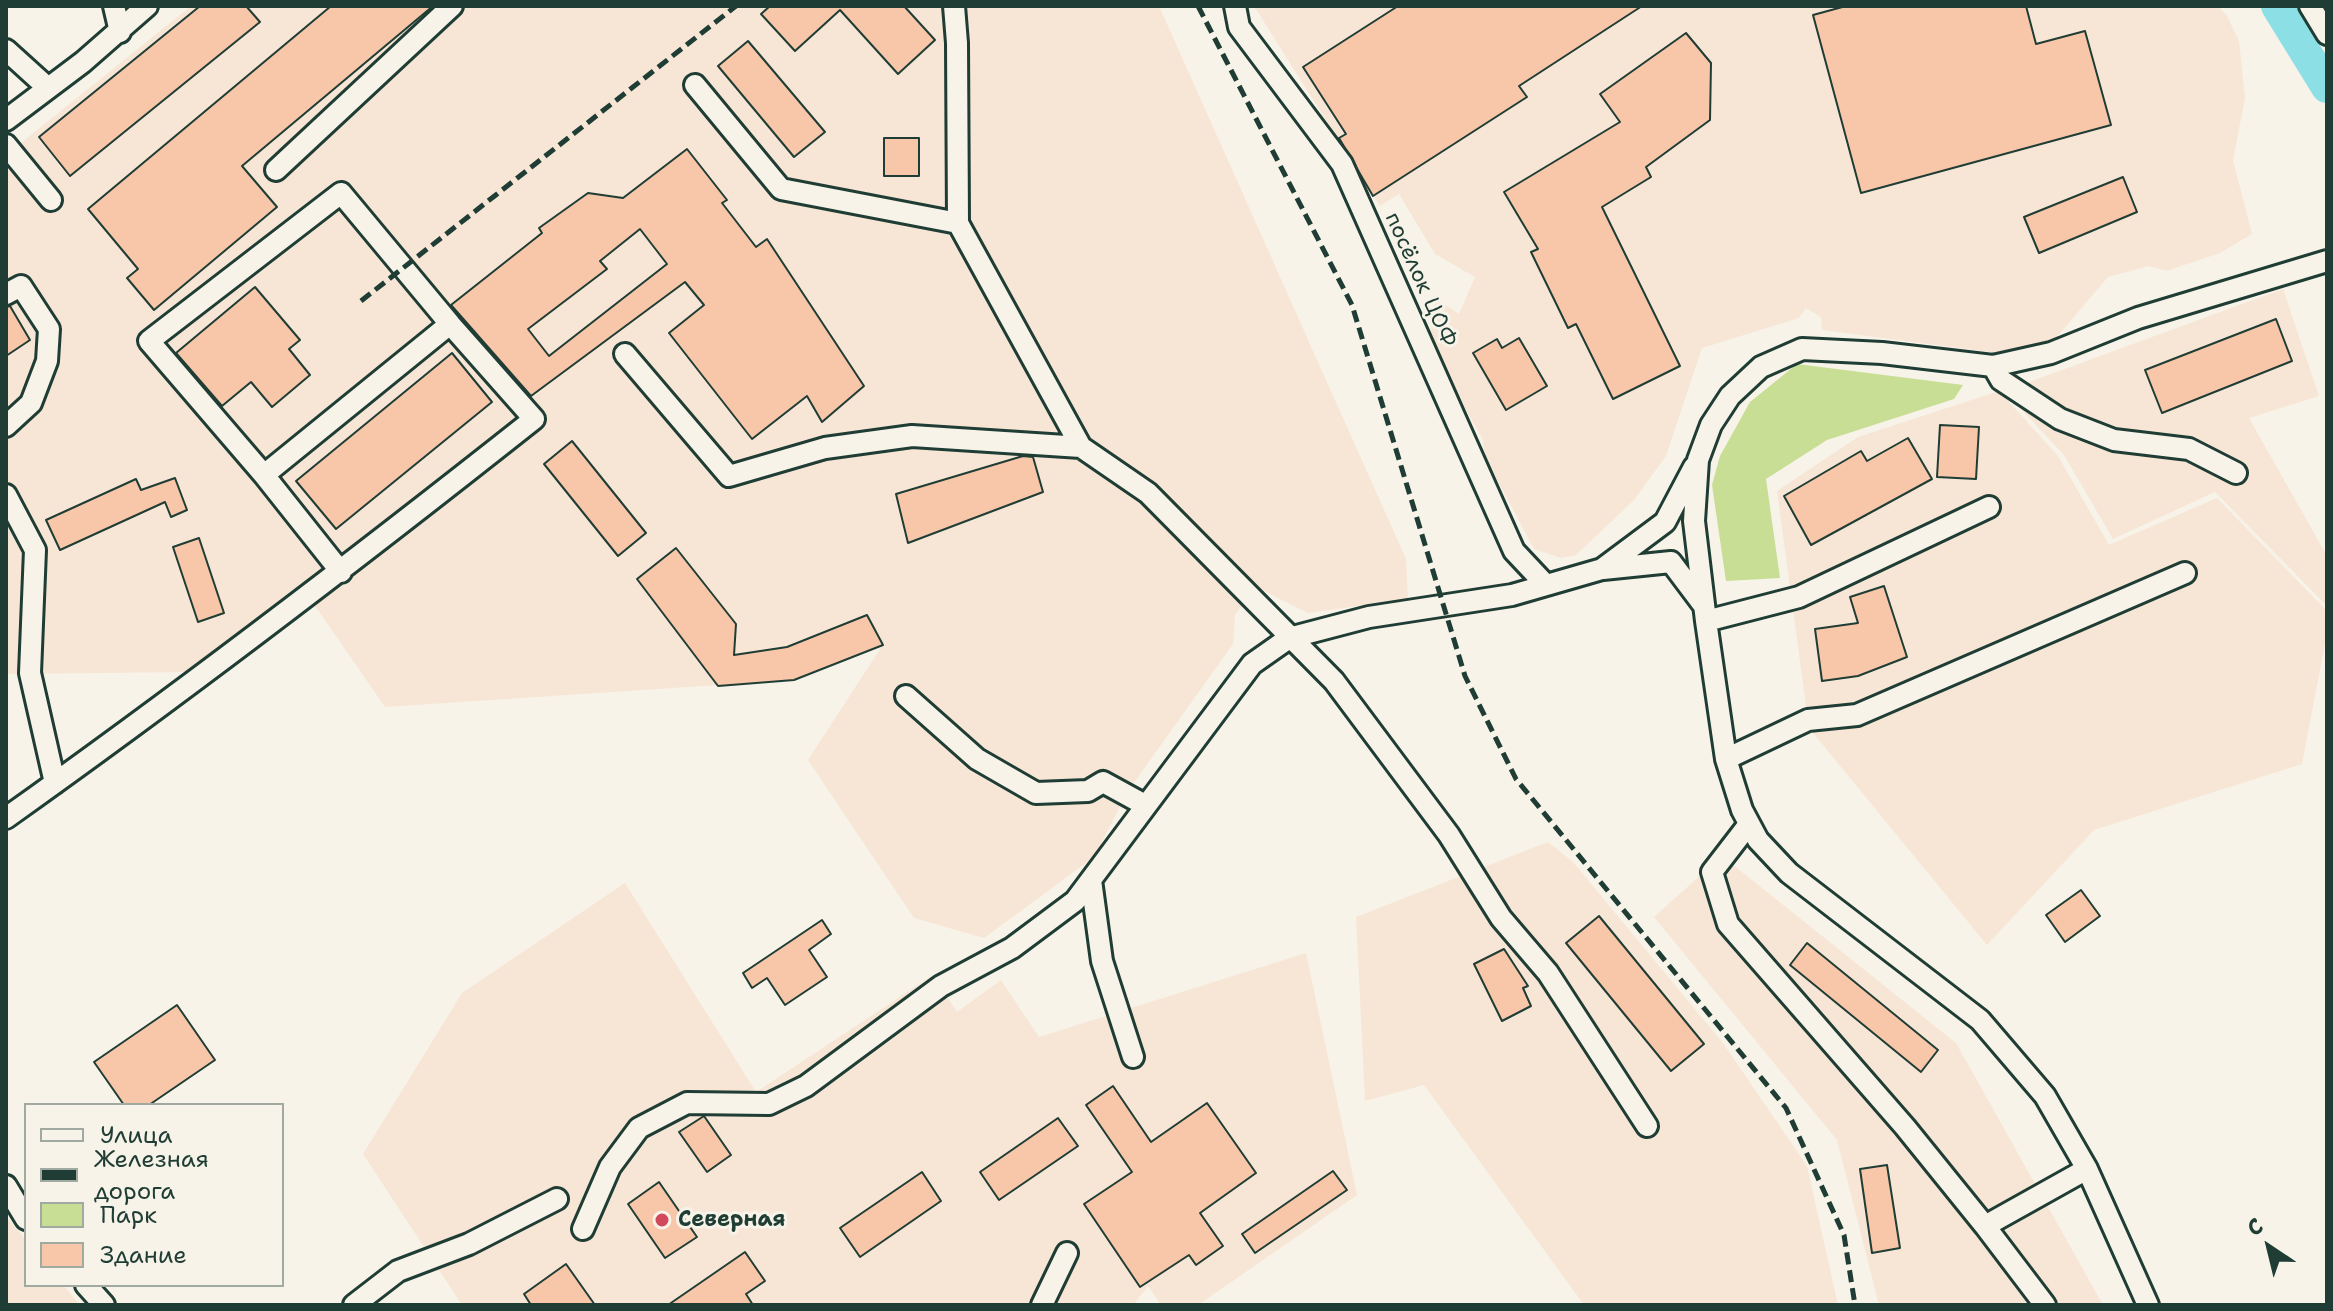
<!DOCTYPE html>
<html>
<head>
<meta charset="utf-8">
<style>
  body { margin:0 }
  #map { position:relative; width:2333px; height:1311px; overflow:hidden; background:#f7f3e8; font-family:"Shantell Sans",sans-serif }
  canvas { display:block }
  .frame { position:absolute; inset:0; border:8px solid #1f3d34; pointer-events:none }
  .legend { position:absolute; left:24px; top:1103px; width:260px; height:184px; box-sizing:border-box; background:#f7f3e8; border:2px solid #a1aaa0; margin:0; padding:10px 14px; list-style:none; font-size:24px; color:#1f3d34 }
  .legend li { display:flex; align-items:center; gap:16px; height:40px }
  .legend b { width:40px; border:2px solid #a1aaa0 }
  .north { position:absolute; left:2229px; top:1207px; width:80px; height:80px; -webkit-text-stroke:6px #f7f3e8; paint-order:stroke; rotate:325deg; font-size:22px; font-weight:700; line-height:32px; text-align:center; color:#1f3d34 }
  .north::after { content:''; display:block; margin:auto; width:28px; height:36px; background:#1f3d34; clip-path:polygon(50% 0,100% 100%,50% 72%,0 100%) }
</style>
</head>
<body>
<div id="map">
<canvas width="2333" height="1311"></canvas>
<div class="frame"></div>
<ul class="legend">
<li><b style="height:10px;background:#f7f3e8"></b>Улица</li>
<li><b style="height:10px;background:#1f3d34"></b>Железная дорога</li>
<li><b style="height:22px;background:#c7de94"></b>Парк</li>
<li><b style="height:22px;background:#f8c6a9"></b>Здание</li>
</ul>
<div class="north">С</div>
</div>
<script>
const ctx = document.querySelector('canvas').getContext('2d');
ctx.lineJoin = 'round';
function fillPath(path, color) { ctx.fillStyle = color; ctx.fill(path, 'evenodd'); }
function strokePath(path, color, width, dash) { ctx.strokeStyle = color; ctx.lineWidth = width; ctx.lineCap = dash ? 'butt' : 'round'; ctx.setLineDash(dash || []); ctx.stroke(path); }
function drawText(font, color, halo, rows, align = 'center') {
  ctx.font = font + ' "Shantell Sans",sans-serif'; ctx.lineWidth = 6; ctx.setLineDash([]); ctx.textBaseline = 'middle'; ctx.strokeStyle = halo; ctx.fillStyle = color; for (const [text, x, y, turn = 0] of rows) {
    ctx.save(); ctx.translate(x, y); ctx.rotate((+turn || 0) * Math.PI / 180); ctx.textAlign = isNaN(turn) ? turn : align; if (halo) ctx.strokeText(text, 0, 0); ctx.fillText(text, 0, 0); ctx.restore();
  }
}
const built = new Path2D(`
  M191 6H1159L1406 559 1408 599 1308 613 1258 588 1235 614 1233 644 1128 791 1094 857 984 938 914 918 808 760 882 646 794 680 385 707 300 584 189 672 6 674V155Z
  M1254 6H2218L2227 16 2239 41 2245 98 2233 160 2252 234 2220 253 2166 271 2149 266 2108 277 2050 345 2005 354 1822 330 1821 317 1806 308 1799 318 1702 348 1666 456 1634 500 1576 555 1561 558 1534 549 1485 457 1483 440 1429 344 1434 297 1459 314 1475 277 1435 254 1399 194 1380 206Z
  M2283 289 2319 396 2249 418 2327 556V606L2215 492 2113 539 2064 455 2007 394 2010 389Z
  M1999 391 2058 456 2109 545 2217 498 2327 611V633L2302 764 2094 830 1987 945 1809 728 1777 491 1858 437Z
  M1548 842 1573 862 1723 1043 1807 1166 1838 1305H1584L1424 1085 1365 1101 1356 917Z
  M1722 856 1956 1043 2103 1305H1879L1837 1140 1654 917Z
  M625 883 756 1092 933 975 957 1012 1001 980 1039 1037 1306 953 1357 1195 1198 1305H1161L1148 1286 1133 1305H462L363 1154 462 993Z
  M6 1216 26 1240V1285H63L80 1305H6Z`);
const green = new Path2D(`
  M1797 364 1963 385 1954 399 1827 440 1766 479 1780 578 1726 581 1712 485 1720 456 1750 402Z`);
const river = new Path2D(`
  M2277 6 2327 87`);
const building = new Path2D(`
  M200 6H246L260 22 70 176 39 137Z
  M331 6H433L242 166 277 207 154 310 127 278 138 269 88 209Z
  M770 6H904L935 40 898 74 840 10 795 51 761 14Z
  M1398 6H1642L1519 86 1527 97 1373 196 1339 138 1346 134 1303 67Z
  M1846 6H2026L2036 44 2085 31 2111 125 1861 193 1813 15Z
  M1686 33 1711 63 1710 120 1646 167 1651 177 1602 207 1680 366 1613 399 1576 324 1568 328 1531 252 1538 249 1504 192 1620 122 1600 94Z
  M748 41 825 132 794 157 718 66Z
  M884 138H919V176H884Z
  M687 149 727 200 722 203 756 247 767 239 864 386 822 422 807 396 752 439 669 333 704 305 685 282 531 396 451 305 542 233 539 228 588 193 623 198ZM640 229 667 264 549 356 528 329 607 269 600 261Z
  M2123 177 2137 212 2039 253 2024 217Z
  M255 287 300 340 289 349 310 375 272 407 251 382 222 406 176 353Z
  M10 306 30 340 6 356V307Z
  M2276 319 2292 361 2162 413 2145 370Z
  M1519 338 1547 386 1506 410 1473 353 1497 339 1502 348Z
  M452 353 492 402 336 529 296 481Z
  M1940 425 1979 427 1976 479 1937 477Z
  M1908 438 1932 479 1811 545 1784 496 1861 451 1867 461Z
  M572 441 646 533 618 556 544 464Z
  M1023 456 1033 457 1043 492 908 543 896 494Z
  M175 478 187 510 171 517 165 502 60 550 46 520 136 479 141 490Z
  M199 538 224 613 198 622 173 547Z
  M676 548 736 624 734 655 787 647 867 615 883 645 794 680 718 686 637 579Z
  M1884 586 1907 657 1858 676 1822 681 1815 629 1858 623 1850 597Z
  M2081 890 2100 916 2065 942 2046 915Z
  M1599 916 1704 1044 1671 1071 1566 943Z
  M822 920 831 934 809 950 827 977 785 1005 767 978 752 988 743 973Z
  M1807 943 1938 1050 1921 1072 1790 965Z
  M1504 949 1528 986 1523 988 1531 1006 1502 1021 1474 964Z
  M177 1005 215 1060 149 1105H124L94 1062Z
  M1113 1086 1151 1142 1207 1103 1256 1173 1200 1213 1223 1246 1196 1265 1189 1255 1140 1287 1084 1204 1132 1172 1086 1105Z
  M704 1116 731 1155 707 1172 679 1132Z
  M1058 1118 1078 1146 999 1200 980 1172Z
  M1887 1165 1900 1248 1872 1253 1860 1169Z
  M1333 1171 1347 1190 1255 1253 1242 1234Z
  M922 1172 941 1201 860 1257 840 1228Z
  M659 1182 697 1237 665 1258 628 1204Z
  M745 1252 765 1281 746 1294 753 1305H668Z
  M566 1264 595 1305H531L524 1294Z`);
const minor = new Path2D(`
  M114 6 120 32
  M954 6 957 43 958 223 1081 447 1148 493 1334 681 1449 835 1501 918 1548 973 1647 1126
  M1235 6 1239 27 1342 164 1514 551 1545 584
  M2310 6 2327 34
  M6 50 48 88
  M695 85 781 189 958 223
  M6 120 83 62 147 6
  M6 145 51 200
  M276 170 452 6
  M6 294 21 286 49 329 47 361 31 403 6 426
  M625 354 729 476 825 448 912 436 1081 447
  M1993 366 2001 380 2060 419 2114 440 2189 449 2236 473
  M264 475 149 341 341 193 450 324
  M6 495 35 550 30 673 55 783
  M1603 569 1671 562 1704 606
  M1706 621 1799 597 1989 507
  M906 696 977 759 1036 793 1088 791 1103 782 1145 805
  M1726 759 1808 720 1857 715 2185 573
  M6 818C186 690 361 556 534 419L450 324 264 475 341 572
  M1749 824 1712 872 1728 924 1905 1127 1985 1226
  M1091 880 1102 961 1133 1057
  M6 1186 26 1219
  M583 1229 610 1167 639 1128 687 1103 769 1104 806 1086 941 986 1012 948 1075 901 1252 664 1289 638 1369 617 1512 595 1602 569 1665 522 1694 467
  M86 1285 104 1305
  M354 1305 398 1271 469 1244 557 1199
  M1042 1305 1067 1253
  M2045 1305 1985 1226 2087 1169
  M2148 1305 2087 1169 2045 1096 1980 1020 1789 873 1758 840 1742 810 1726 759 1706 621 1694 521 1698 460 1711 425 1730 396 1761 367 1802 349 1882 353 1993 366 2051 353 2138 318 2327 261`);
const rail = new Path2D(`
  M1198 6 1352 305 1465 676 1516 779 1786 1108 1844 1235 1855 1305
  M361 301 736 6`);
const markers = [
  [662,1220,8,"#d1495b"]
];
const streetNames = [
  ["посёлок ЦОФ",1420,280,66]
];
const poiNames = [
  ["Северная",678,1220]
];
fillPath(built, '#f7e6d5');
fillPath(green, '#c7de94');
strokePath(river, '#8ddfe6', 32);
fillPath(building, '#f8c6a9');
strokePath(building, '#1f3d34', 2);
strokePath(minor, '#1f3d34', 26);
strokePath(minor, '#f7f3e8', 20);
strokePath(rail, '#1f3d34', 5, [12, 6]);
for (const [x, y, r, color] of markers) { const dot = new Path2D(); dot.arc(x, y, r, 0, 2 * Math.PI); ctx.fillStyle = color; ctx.fill(dot); strokePath(dot, '#f7f3e8', 3); }
drawText('22px', '#1f3d34', '#f7f3e8', streetNames);
drawText('bold 22px', '#1f3d34', '#f7f3e8', poiNames, 'left');
</script>
</body>
</html>
